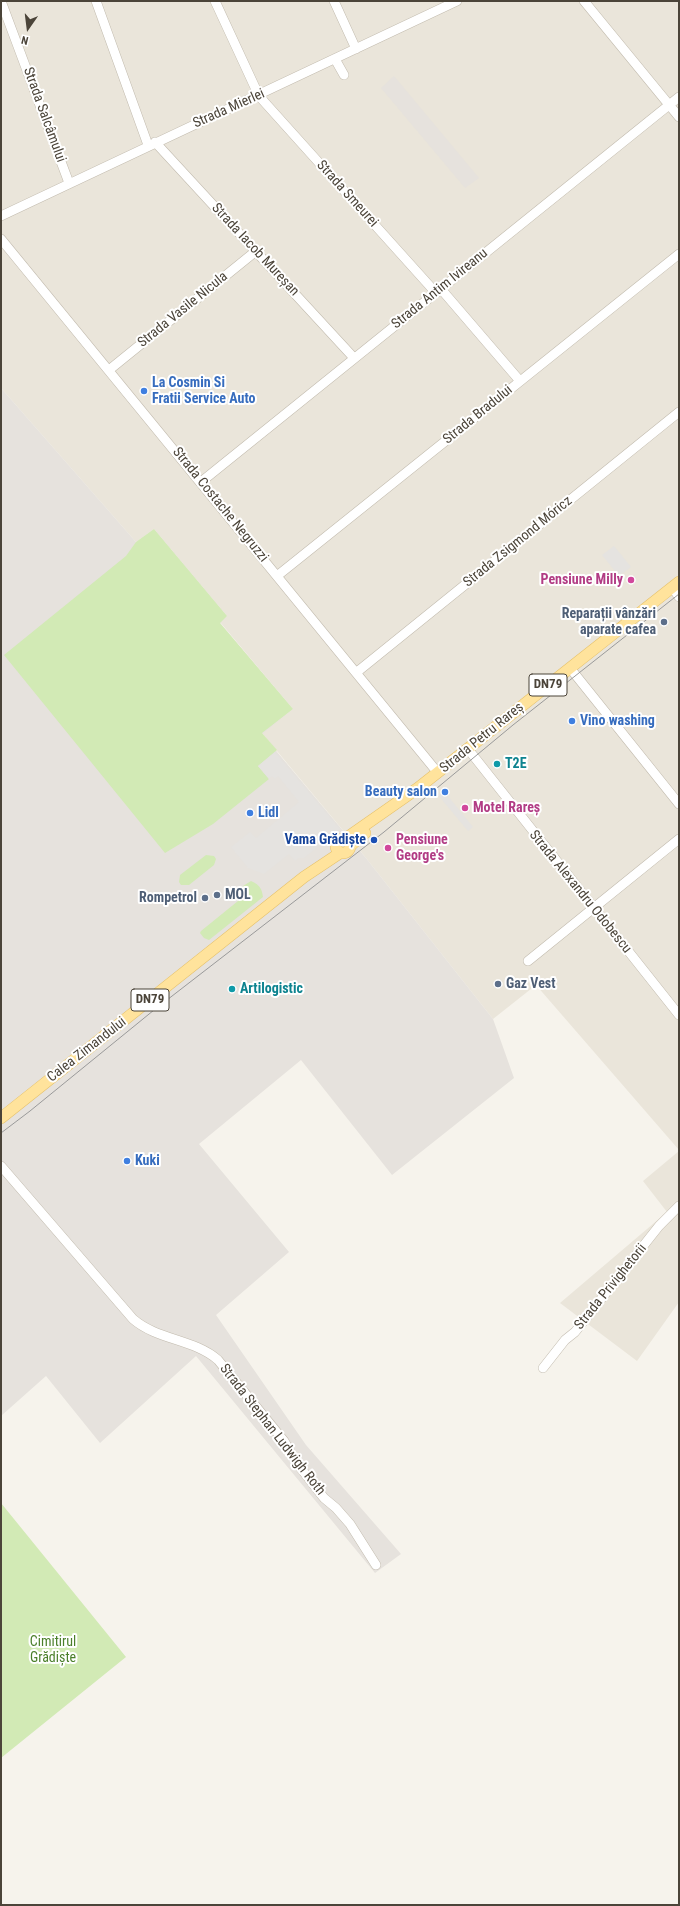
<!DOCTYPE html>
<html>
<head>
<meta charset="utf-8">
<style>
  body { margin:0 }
  #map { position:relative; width:680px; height:1906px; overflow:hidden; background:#f6f3ec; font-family:"Roboto Condensed",sans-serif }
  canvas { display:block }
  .frame { position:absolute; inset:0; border:2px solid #4b4439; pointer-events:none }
  .north { position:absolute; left:8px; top:8px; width:40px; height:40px; -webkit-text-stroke:3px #fff; paint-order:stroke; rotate:194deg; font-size:11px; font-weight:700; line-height:16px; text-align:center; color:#4b4439 }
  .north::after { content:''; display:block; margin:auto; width:14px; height:18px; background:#4b4439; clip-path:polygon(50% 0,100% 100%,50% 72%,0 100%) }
</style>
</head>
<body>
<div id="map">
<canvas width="680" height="1906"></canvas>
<div class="frame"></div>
<div class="north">N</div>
</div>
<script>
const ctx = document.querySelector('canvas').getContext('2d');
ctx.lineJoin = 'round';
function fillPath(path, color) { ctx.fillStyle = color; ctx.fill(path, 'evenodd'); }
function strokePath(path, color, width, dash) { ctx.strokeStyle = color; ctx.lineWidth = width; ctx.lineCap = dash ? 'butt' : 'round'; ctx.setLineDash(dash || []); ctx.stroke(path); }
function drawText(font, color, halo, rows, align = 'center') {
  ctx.font = font + ' "Roboto Condensed",sans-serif'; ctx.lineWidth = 4; ctx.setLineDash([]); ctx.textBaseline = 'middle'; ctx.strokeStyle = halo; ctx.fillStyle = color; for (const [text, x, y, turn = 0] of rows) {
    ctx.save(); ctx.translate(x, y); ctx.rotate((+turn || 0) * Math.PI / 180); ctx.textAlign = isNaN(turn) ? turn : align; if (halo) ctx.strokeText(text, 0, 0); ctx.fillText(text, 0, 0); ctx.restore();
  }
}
const residential = new Path2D(`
  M1 1H679V1150L536 985 493 1019 366 858 262 733 293 709 220 622 227 616 154 529 136 542 1 388Z
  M679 1151V1302L637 1361 560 1303 667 1212 643 1181Z`);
const industrial = new Path2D(`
  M394 76 479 178 465 188 381 88Z
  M1 388 136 542 154 529 227 616 220 623 293 709 262 734 366 858 493 1019 514 1078 392 1175 301 1060 199 1144 289 1252 216 1315 306 1445 401 1554 375 1573 196 1356 100 1443 46 1376 1 1416Z`);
const green = new Path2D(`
  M154 529 227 616 220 623 293 709 262 733 277 750 258 766 269 779 213 824 165 853 4 655 126 556 136 542Z
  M206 855 214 856 216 859 214 865 189 885H181L179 882 180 875Z
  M251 881C260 885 262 889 263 897L209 940 204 938 200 933 201 931 238 901 243 886Z
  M1 1503 126 1657 1 1758Z`);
const parking = new Path2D(`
  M614 546 631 567 619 576 602 555Z
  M275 752 340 829 304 858H299L295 861 289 854 264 874 248 868 231 847 250 832 256 838 299 802 278 776 275 779 272 776 269 779 258 766Z
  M443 790 473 827 468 831 438 795Z`);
const minor = new Path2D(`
  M1 1 69 183
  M96 1 148 145
  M215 1 259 96 436 293
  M334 1 356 49
  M584 1 679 117
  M335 59 344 75
  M155 142 354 358
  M1 216 457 1
  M1 239 438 773
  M441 289 520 381
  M109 370 256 251
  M201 482 679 97
  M277 576 679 254
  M672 587 679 597
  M570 668 679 804
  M357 672 679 412
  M468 749 679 1015
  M528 961 679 839
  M1 1166 133 1319C157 1340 194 1339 218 1360L284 1441 296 1462 324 1498 336 1508 350 1524 376 1565
  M543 1368 565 1340 575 1332 659 1226 679 1206`);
const major = new Path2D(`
  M336 846a7 7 0 1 1 14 0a7 7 0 1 1-14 0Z
  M345 839 418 788 679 582
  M350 846 365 833
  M1 1118 304 877 340 853`);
const tram = new Path2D(`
  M1 1133 30 1111 154 1010 384 832 513 725 679 594`);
const markers = [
  [144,391,4,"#3f7fe0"],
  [631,580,4,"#d1479c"],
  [664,622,4,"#5c6f8a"],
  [572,721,4,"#3f7fe0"],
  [497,764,4,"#0f9aa8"],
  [445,792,4,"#3f7fe0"],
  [465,808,4,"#d1479c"],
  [250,813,4,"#3f7fe0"],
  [374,840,4,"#1a4fb4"],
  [388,848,4,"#d1479c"],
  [217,895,4,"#5c6f8a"],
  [205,898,4,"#5c6f8a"],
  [498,984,4,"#5c6f8a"],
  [232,989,4,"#0f9aa8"],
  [127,1161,4,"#3f7fe0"]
];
const shields = [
  [548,685,38],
  [150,1000,38]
];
const shieldNames = [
  ["DN79",548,685],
  ["DN79",150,1000]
];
const streetNames = [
  ["Strada Mierlei",229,109,-24],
  ["Strada Salcâmului",44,115,70],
  ["Strada Smeurei",347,194,48],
  ["Strada Iacob Mureșan",255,250,47],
  ["Strada Antim Ivireanu",440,289,-39],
  ["Strada Vasile Nicula",183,310,-39],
  ["Strada Bradului",478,415,-39],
  ["Strada Costache Negruzzi",220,505,51],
  ["Strada Zsigmond Móricz",518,542,-39],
  ["Strada Petru Rareș",482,738,-39],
  ["Strada Alexandru Odobescu",580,892,51],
  ["Calea Zimandului",87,1050,-38],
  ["Strada Privighetorii",611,1287,-51],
  ["Strada Stephan Ludwigh Roth",272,1430,52]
];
const shopNames = [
  ["La Cosmin Si",152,383],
  ["Fratii Service Auto",152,399],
  ["Vino washing",580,721],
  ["Beauty salon",437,792,"right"],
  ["Lidl",258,813],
  ["Kuki",135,1161]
];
const hotelNames = [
  ["Pensiune Milly",623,580,"right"],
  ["Motel Rareș",473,808],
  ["Pensiune",396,840],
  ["George's",396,856]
];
const serviceNames = [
  ["Reparații vânzări",656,614],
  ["aparate cafea",656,630],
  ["MOL",225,895,"left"],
  ["Rompetrol",197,898],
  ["Gaz Vest",506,984,"left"]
];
const cultureNames = [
  ["T2E",505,764],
  ["Artilogistic",240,989]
];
const transitNames = [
  ["Vama Grădiște",366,840]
];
const parkNames = [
  ["Cimitirul",53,1642],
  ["Grădiște",53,1658]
];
fillPath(residential, '#eae5da');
fillPath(industrial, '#e6e2dd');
fillPath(green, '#d2eab5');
fillPath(parking, '#e5e3e0');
strokePath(minor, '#c2bbae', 10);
strokePath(major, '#e6c16a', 12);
strokePath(minor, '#fff', 9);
strokePath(major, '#ffe39c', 11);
strokePath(tram, '#9a9a9a', 1);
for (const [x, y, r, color] of markers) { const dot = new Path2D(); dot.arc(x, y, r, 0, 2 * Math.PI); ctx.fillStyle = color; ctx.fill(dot); strokePath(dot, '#fff', 1.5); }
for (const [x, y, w] of shields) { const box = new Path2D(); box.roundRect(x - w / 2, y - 11, w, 22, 3); ctx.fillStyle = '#fff'; ctx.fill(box); strokePath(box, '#4b4439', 1); }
drawText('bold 13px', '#4b4439', null, shieldNames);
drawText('14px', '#4b4439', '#fff', streetNames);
drawText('bold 14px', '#366cbe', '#fff', shopNames, 'left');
drawText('bold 14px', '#b23c85', '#fff', hotelNames, 'left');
drawText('bold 14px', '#4e5e75', '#fff', serviceNames, 'right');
drawText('bold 14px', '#0d838f', '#fff', cultureNames, 'left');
drawText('bold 14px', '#164399', '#fff', transitNames, 'right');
drawText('14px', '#4a7f2a', '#fff', parkNames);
</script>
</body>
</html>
